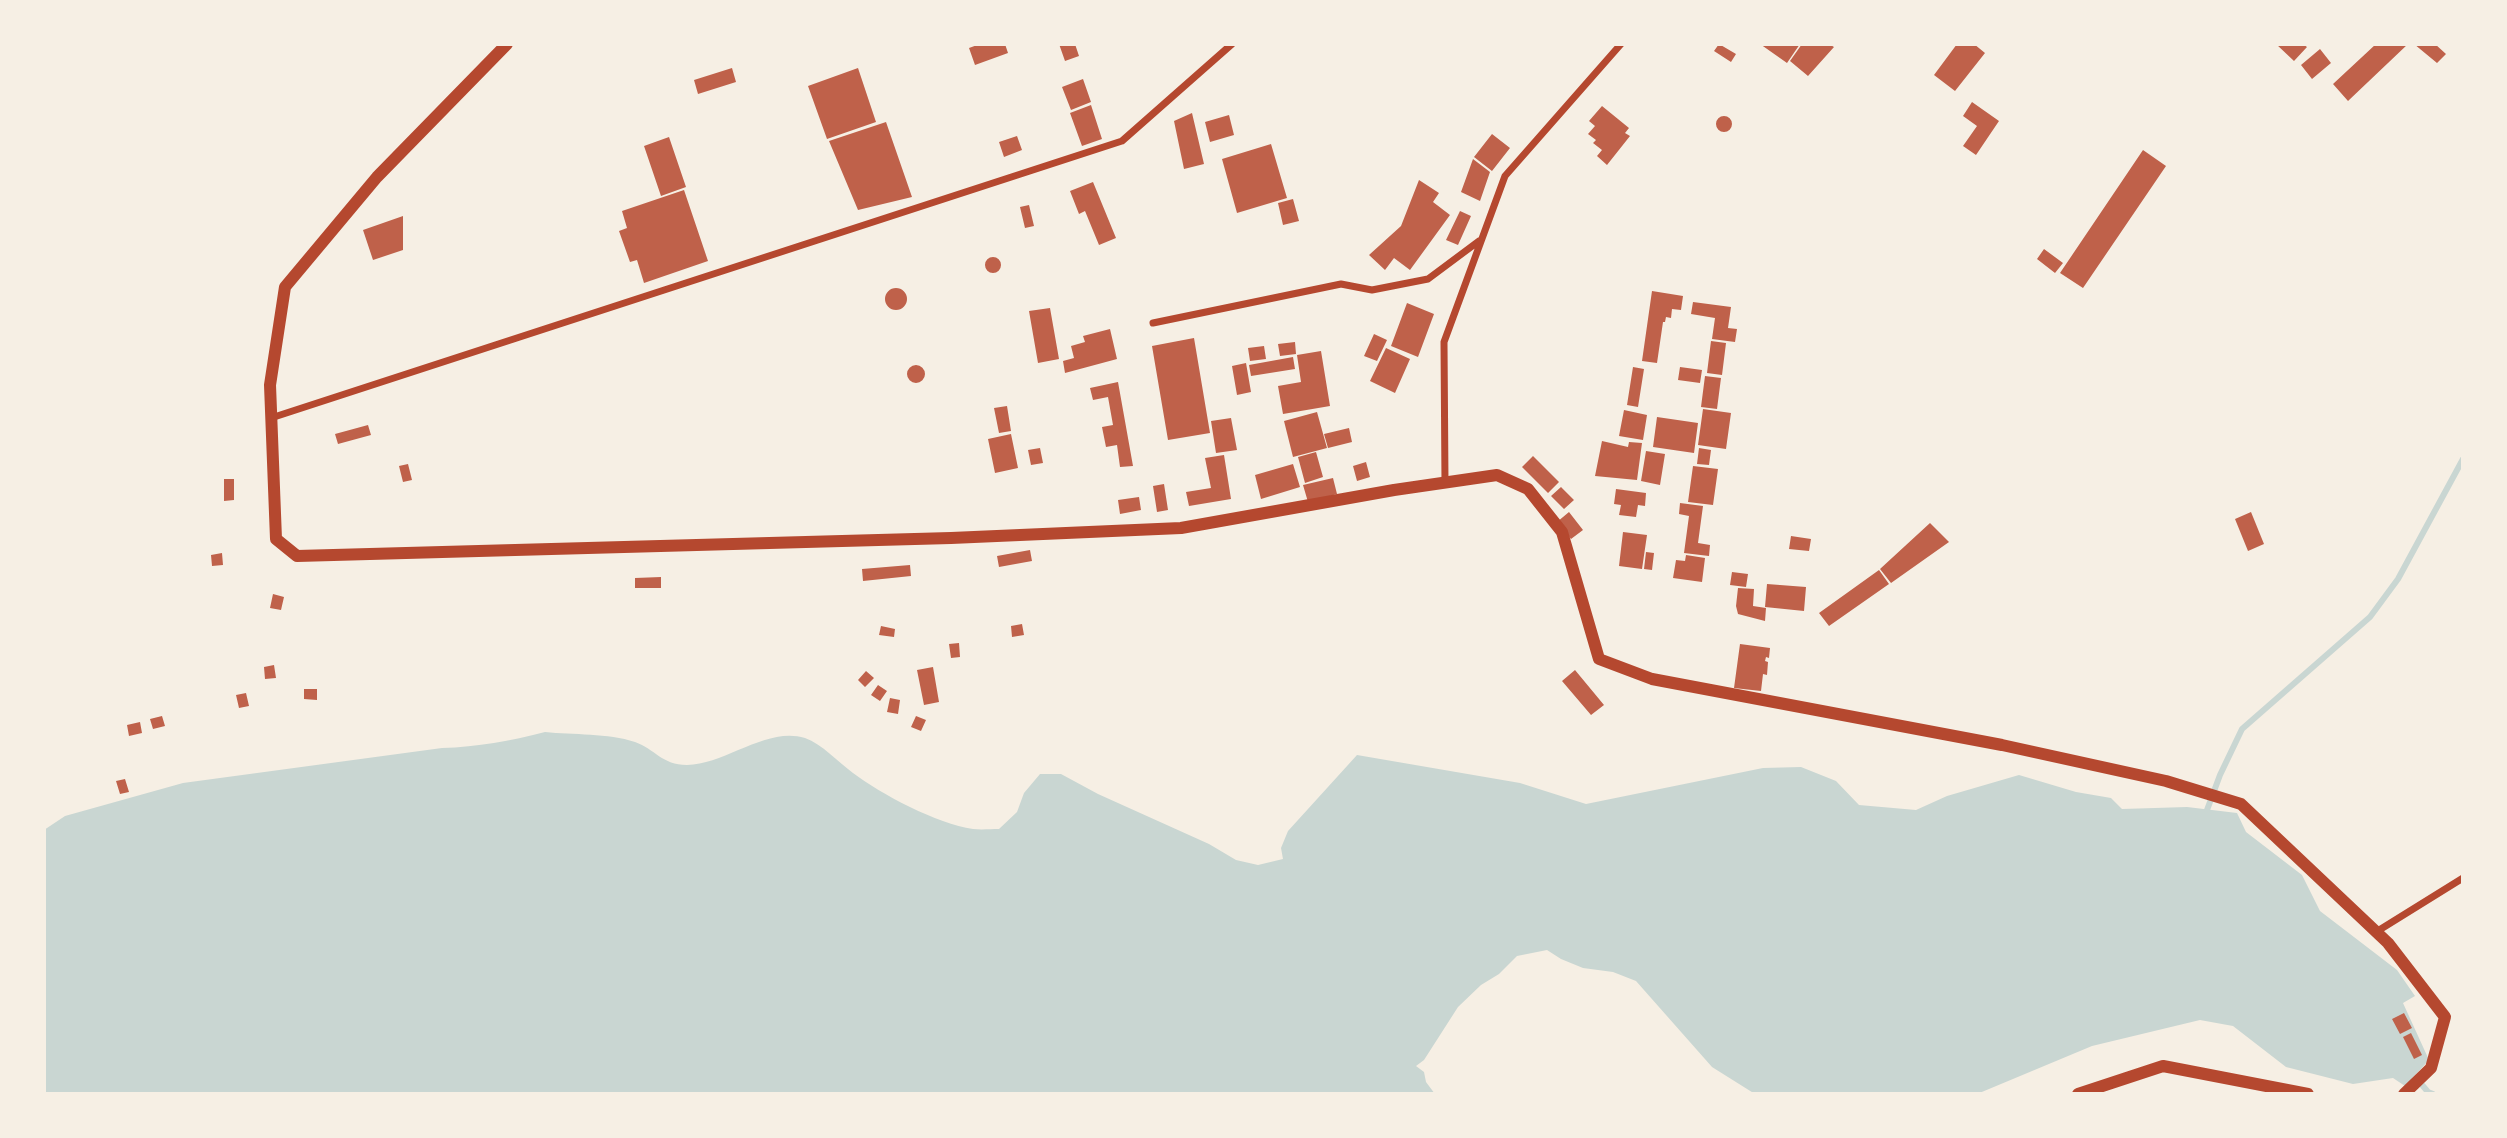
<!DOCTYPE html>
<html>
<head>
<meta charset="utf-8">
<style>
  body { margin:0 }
  #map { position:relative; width:2507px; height:1138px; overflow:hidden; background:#f6efe4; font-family:Karla,sans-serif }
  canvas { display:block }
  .frame { position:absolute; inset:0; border:46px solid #f6efe4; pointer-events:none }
</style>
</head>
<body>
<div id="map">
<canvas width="2507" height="1138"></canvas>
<div class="frame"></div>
</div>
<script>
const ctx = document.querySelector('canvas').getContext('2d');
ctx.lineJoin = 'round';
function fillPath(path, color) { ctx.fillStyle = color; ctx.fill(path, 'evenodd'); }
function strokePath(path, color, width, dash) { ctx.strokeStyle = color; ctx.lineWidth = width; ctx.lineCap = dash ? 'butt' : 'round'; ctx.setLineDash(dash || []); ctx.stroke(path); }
const water = new Path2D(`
  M545 732C573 735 608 733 635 742 655 749 662 765 687 765 726 764 767 726 805 738 822 744 838 762 853 773 881 794 937 824 973 829 981 830 991 829 999 829L1017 812 1024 793 1040 774H1061L1098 794 1209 844 1236 860 1258 865 1283 859 1281 848 1288 831 1357 755 1520 783 1586 804 1763 768 1801 767 1836 781 1859 805 1916 810 1947 796 2019 775 2076 792 2111 798 2122 809 2187 807 2237 813 2246 832 2302 875 2320 911 2397 970 2415 996 2403 1003 2429 1060 2405 1086 2393 1078 2353 1084 2286 1067 2233 1026 2200 1020 2092 1046 1977 1094H1755L1712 1067 1636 981 1613 972 1583 968 1561 959 1547 950 1517 956 1499 974 1481 985 1458 1007 1424 1060 1416 1066 1424 1072 1426 1082 1435 1094H44V830L65 816 183 783 442 748C478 747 510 741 545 732Z`);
const stream = new Path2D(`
  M2207 810 2220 775 2242 729 2370 617 2398 579 2463 459
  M2417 1079 2428 1092 2433 1094`);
const building = new Path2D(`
  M980 44H1005L1008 53 975 65 969 48Z
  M1059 44H1075L1079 56 1065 61Z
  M1719 44 1736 54 1731 62 1714 51Z
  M1760 44H1800L1787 63Z
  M1802 44H1829L1834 47 1808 76 1790 61Z
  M1957 44H1974L1985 53 1955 91 1934 75Z
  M2276 44H2303L2307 47 2294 61Z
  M2376 44H2408L2348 101 2333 84Z
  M2414 44H2435L2446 54 2437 63Z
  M2320 49 2331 63 2312 79 2301 65Z
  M732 68 736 82 698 94 694 80Z
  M858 68 876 122 827 139 808 86Z
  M1083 79 1091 102 1071 110 1062 87Z
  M1972 102 1999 121 1976 155 1963 146 1977 126 1963 116Z
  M1091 105 1102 139 1082 146 1070 113Z
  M1602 106 1629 128 1625 133 1630 136 1607 165 1597 156 1602 150 1593 143 1596 140 1588 134 1595 126 1589 121Z
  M1192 113 1204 164 1184 169 1174 121Z
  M1229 115 1234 135 1210 142 1205 122Z
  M1716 124a8 8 0 1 1 16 0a8 8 0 1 1-16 0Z
  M886 122 912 197 858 210 829 141Z
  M1492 134 1510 148 1492 171 1474 157Z
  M1017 136 1022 150 1004 157 999 142Z
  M669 137 686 187 661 196 644 146Z
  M1271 144 1287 198 1237 213 1222 159Z
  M2143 150 2166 166 2083 288 2060 273Z
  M1473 159 1490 172 1480 201 1461 192Z
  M1419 180 1439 193 1433 202 1450 215 1410 270 1394 258 1385 270 1369 255 1401 226Z
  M1093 182 1116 238 1099 245 1085 211 1079 214 1070 191Z
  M684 190 708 261 644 283 637 260 630 262 619 231 627 228 622 211Z
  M1293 199 1299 221 1283 225 1278 203Z
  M1029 205 1034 226 1025 228 1020 207Z
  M1460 211 1471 216 1458 245 1446 240Z
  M403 216V250L373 260 363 230Z
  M2044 249 2063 263 2055 273 2037 259Z
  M985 265a8 8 0 1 1 16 0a8 8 0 1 1-16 0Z
  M885 299a11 11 0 1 1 22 0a11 11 0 1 1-22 0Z
  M1652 291 1683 296 1681 310 1672 309 1671 318 1666 317 1665 322H1663L1657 363 1642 361Z
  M1693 302 1731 307 1728 328 1737 329 1735 342 1712 339 1715 318 1691 314Z
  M1407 303 1434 314 1418 357 1391 346Z
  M1050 308 1059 359 1038 363 1029 311Z
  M1110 329 1117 359 1065 373 1063 361 1074 358 1071 346 1085 342 1083 336Z
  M1374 334 1387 340 1377 361 1364 356Z
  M1194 338 1210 433 1168 440 1152 346Z
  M1711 341 1726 343 1722 375 1707 373Z
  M1295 342 1296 354 1280 356 1278 344Z
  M1264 346 1266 359 1250 361 1248 348Z
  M1386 348 1410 359 1395 393 1370 381Z
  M1321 351 1330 406 1283 414 1278 386 1301 382 1297 355Z
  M1293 357 1295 369 1251 376 1249 365Z
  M1246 363 1251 392 1237 395 1232 366Z
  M907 374a9 9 0 1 1 18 0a9 9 0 1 1-18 0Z
  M1633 367 1644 369 1638 407 1627 405Z
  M1680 367 1702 370 1700 383 1678 380Z
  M1705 376 1721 378 1717 409 1701 407Z
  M1118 382 1133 466 1120 467 1117 445 1106 447 1102 427 1113 425 1108 397 1093 400 1090 388Z
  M1007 406 1011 431 999 433 994 408Z
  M1703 409 1731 413 1726 449 1698 445Z
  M1624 410 1647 415 1643 440 1619 436Z
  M1317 412 1327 448 1293 457 1284 421Z
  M1657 417 1698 423 1694 453 1653 447Z
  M1231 418 1237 450 1216 453 1211 421Z
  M368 425 371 435 338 444 335 434Z
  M1349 428 1352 442 1328 448 1324 434Z
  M1011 434 1018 468 995 473 988 439Z
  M1602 441 1628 447 1629 442 1642 443 1637 480 1595 476Z
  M1040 448 1043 463 1031 465 1028 450Z
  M1699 448 1711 450 1709 465 1697 464Z
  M1646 451 1665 454 1660 485 1641 481Z
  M1316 452 1323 477 1305 483 1298 457Z
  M1224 455 1231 499 1189 506 1186 492 1211 488 1205 458Z
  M1533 456 1559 482 1548 493 1522 467Z
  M1366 462 1370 477 1357 481 1353 466Z
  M408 464 412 480 403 482 399 466Z
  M1293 464 1300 487 1261 499 1255 475Z
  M1693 466 1718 469 1713 505 1688 502Z
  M1333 478 1337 494 1308 502 1303 485Z
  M224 479H234V500L224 501Z
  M1164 484 1168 510 1157 512 1153 486Z
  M1561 487 1574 500 1564 509 1551 496Z
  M1616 489 1646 493 1645 506 1638 505 1636 517 1619 515 1621 505 1614 504Z
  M1139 497 1141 510 1120 514 1118 500Z
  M1680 503 1703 506 1698 543 1710 545 1709 556 1684 553 1689 516 1679 514Z
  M1569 512 1583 530 1571 539 1557 522Z
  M2251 512 2264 544 2248 551 2235 519Z
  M1930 523 1949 542 1891 583 1880 569Z
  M1623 532 1647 535 1642 569 1619 566Z
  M1791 536 1811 539 1809 551 1789 549Z
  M1030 550 1032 561 999 567 997 556Z
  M1646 552 1654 553 1652 570 1644 569Z
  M222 553 223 565 212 566 211 555Z
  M1686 555 1705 558 1702 582 1673 578 1676 560 1685 561Z
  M910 565 911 576 863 581 862 569Z
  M1879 570 1889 584 1829 626 1819 613Z
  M1732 572 1748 574 1746 587 1730 585Z
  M661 577V588H635V578Z
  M1767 584 1806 587 1804 611 1765 607Z
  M1738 588 1754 589 1753 606 1766 608 1765 621 1738 614 1736 606Z
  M273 594 284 597 281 610 270 608Z
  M1022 624 1024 635 1012 637 1011 626Z
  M881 626 895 629 894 637 879 635Z
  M959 643 960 657 951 658 949 644Z
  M1740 644 1770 648 1769 658 1766 657 1765 661 1768 662 1767 675 1763 674 1761 691 1734 688Z
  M274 665 276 678 265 679 264 667Z
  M933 667 939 702 924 705 917 670Z
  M1575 670 1604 705 1591 715 1562 681Z
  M866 671 874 678 865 687 858 680Z
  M878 685 887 691 880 701 871 695Z
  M304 689H317V700L304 699Z
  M246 693 249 706 239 708 236 695Z
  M890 698 900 700 898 714 887 712Z
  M162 716 165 726 153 729 150 719Z
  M916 716 926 720 921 731 911 727Z
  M140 722 142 733 129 736 127 725Z
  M125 779 129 792 120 794 116 781Z
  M2404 1013 2412 1028 2400 1034 2392 1019Z
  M2411 1033 2422 1055 2414 1059 2403 1037Z`);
const minor = new Path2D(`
  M1153 323 1341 284 1372 290 1428 279 1479 241
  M271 418 1122 141 1232 44
  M1445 483 1444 342 1505 176 1621 44
  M2376 932 2463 878`);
const tertiary = new Path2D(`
  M507 44 377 177 285 287 270 385 276 539 297 556 951 538 1181 528 1394 490 1497 475 1528 489 1562 532 1599 659 1652 679 2002 745 2166 781 2241 804 2388 943 2445 1017 2431 1068 2404 1094
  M2078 1094 2163 1066 2308 1094`);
fillPath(water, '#c9d6d2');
strokePath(stream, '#c9d6d2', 6);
fillPath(building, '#bf614a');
strokePath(minor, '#b5482f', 7);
strokePath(tertiary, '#b5482f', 12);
</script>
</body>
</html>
